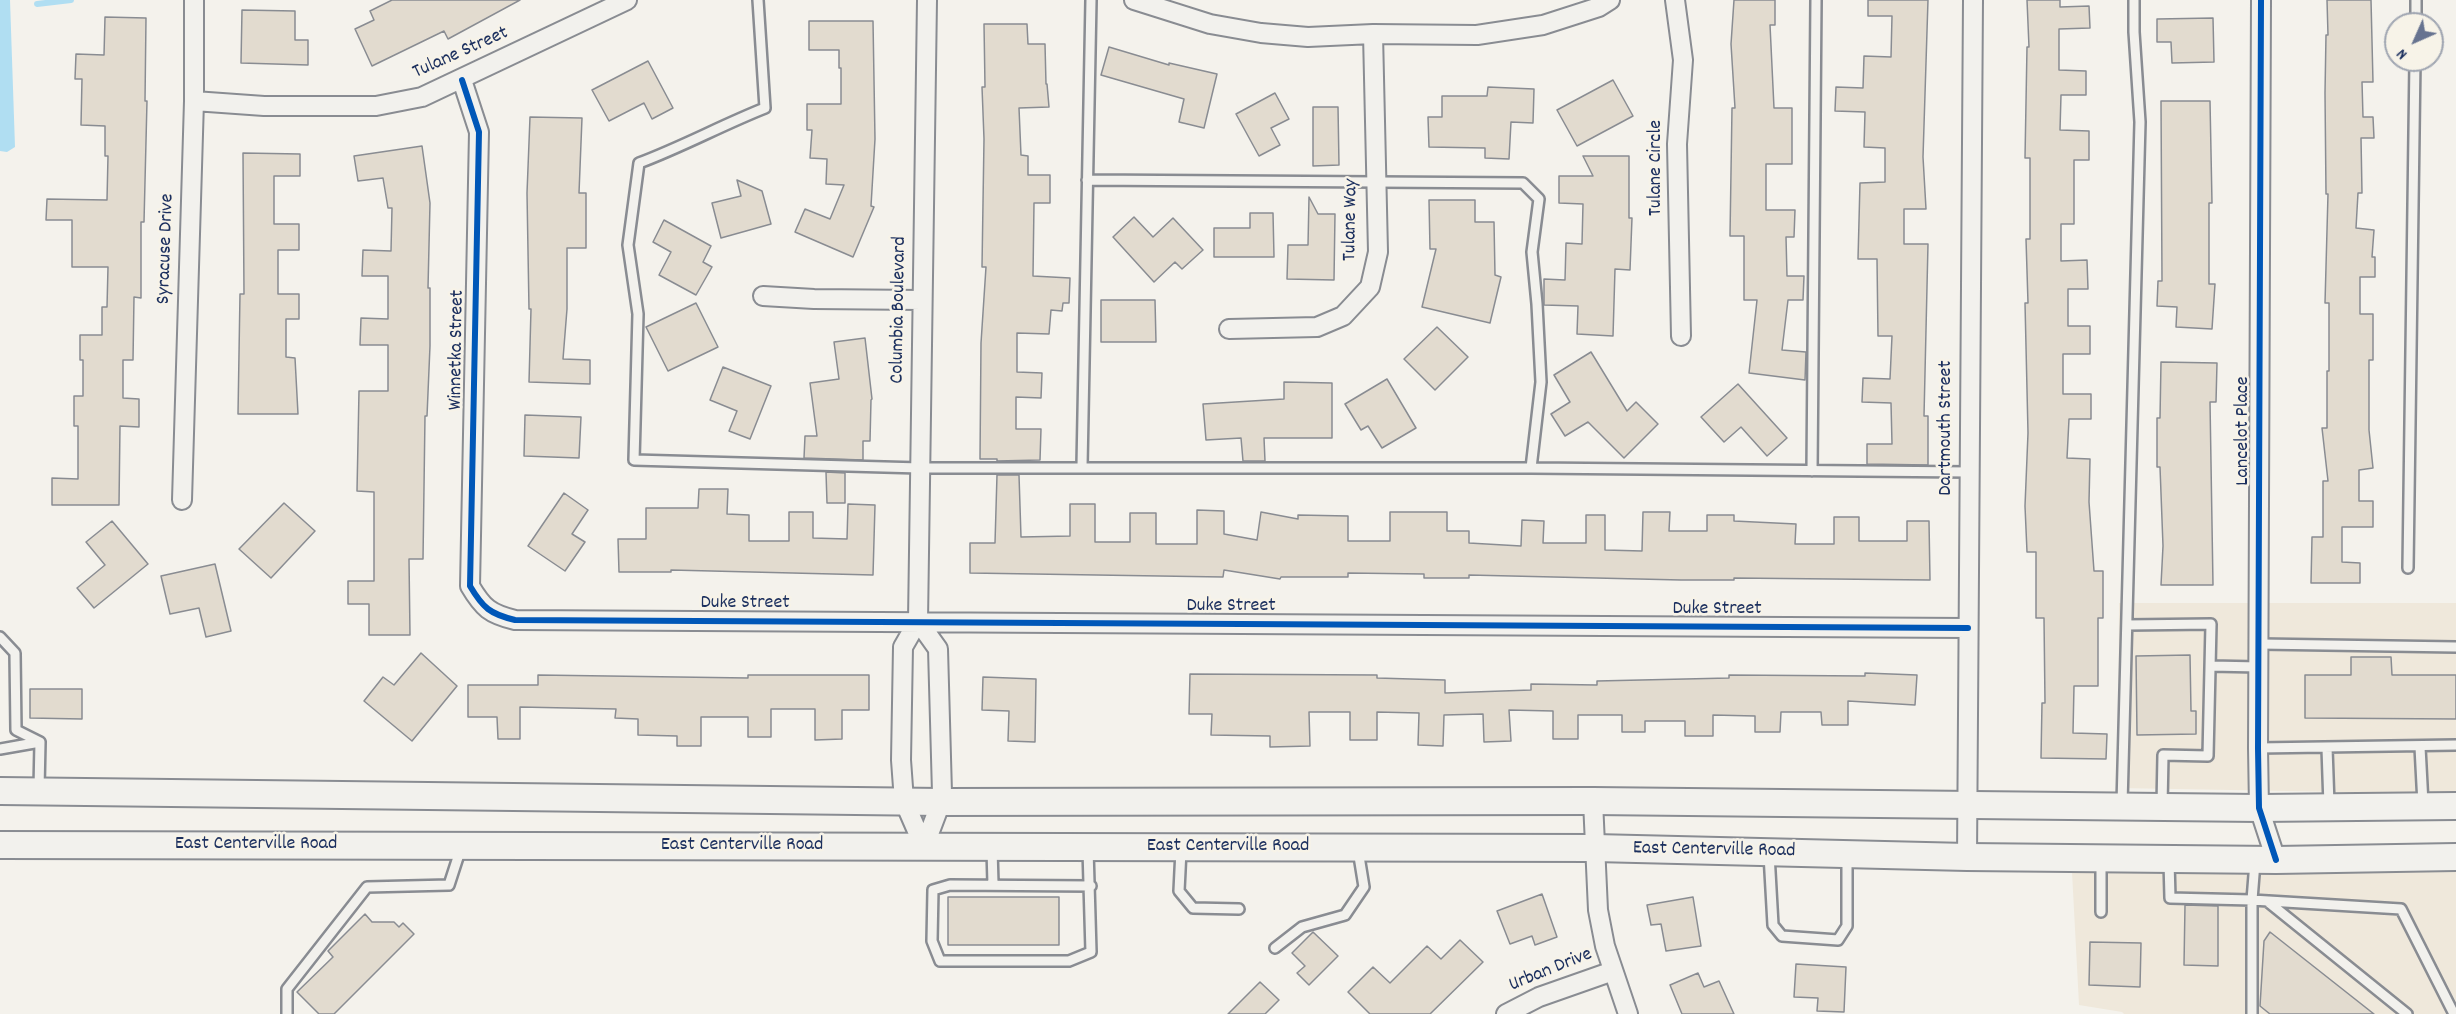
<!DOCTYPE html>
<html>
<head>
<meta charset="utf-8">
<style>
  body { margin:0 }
  #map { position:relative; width:2456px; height:1014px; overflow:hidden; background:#f4f2ec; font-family:Dekko,sans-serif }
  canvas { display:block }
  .north { position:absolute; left:2384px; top:12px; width:60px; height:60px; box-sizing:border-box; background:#f7f3e8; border:2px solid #9fa5b1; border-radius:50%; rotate:225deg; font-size:16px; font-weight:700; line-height:24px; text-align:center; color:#1b2f5e }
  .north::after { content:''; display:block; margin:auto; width:21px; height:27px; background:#677390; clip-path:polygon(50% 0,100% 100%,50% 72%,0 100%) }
</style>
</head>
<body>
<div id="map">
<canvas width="2456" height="1014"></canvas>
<div class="north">N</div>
</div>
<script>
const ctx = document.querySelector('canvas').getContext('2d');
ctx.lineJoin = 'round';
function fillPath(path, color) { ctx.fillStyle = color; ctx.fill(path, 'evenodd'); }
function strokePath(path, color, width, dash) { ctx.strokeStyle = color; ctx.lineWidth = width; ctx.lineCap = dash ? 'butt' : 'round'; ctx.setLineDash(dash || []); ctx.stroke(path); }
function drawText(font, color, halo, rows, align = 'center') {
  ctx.font = font + ' Dekko,sans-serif'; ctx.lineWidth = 5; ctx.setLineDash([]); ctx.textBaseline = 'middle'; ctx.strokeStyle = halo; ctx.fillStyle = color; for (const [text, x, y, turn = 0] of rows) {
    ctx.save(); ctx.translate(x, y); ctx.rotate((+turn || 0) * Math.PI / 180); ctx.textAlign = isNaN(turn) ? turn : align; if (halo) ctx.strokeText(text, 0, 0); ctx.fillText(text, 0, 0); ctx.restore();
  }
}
const built = new Path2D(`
  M2119 603H2456V794L2118 788Z
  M2072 872H2456V1014H2124L2122 1012 2079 1005Z`);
const water = new Path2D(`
  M0 0H10L15 147 7 152 0 151Z`);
const stream = new Path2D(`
  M37 4 71 0`);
const building = new Path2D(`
  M392 0H520L448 39 444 31 372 66 355 29 374 20 370 11Z
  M1734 0H1775V25H1770L1774 108H1792V164H1766V210H1795L1794 237H1786L1787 276H1804L1803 300H1788L1782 350 1806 352 1805 380 1749 373 1757 300H1744V236H1730L1732 108H1735L1731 44Z
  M1868 0H1928L1923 157 1926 209H1904V244H1928L1924 416H1928V465L1867 464V444H1892L1891 403 1862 402 1863 378 1890 379 1892 336H1878L1877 259H1858L1860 183 1885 182V148L1864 147 1865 112 1835 111 1836 87 1863 88 1864 56 1891 57 1892 16H1868Z
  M2027 0H2060V7L2089 6 2090 28 2059 29V70L2086 71V95H2061L2060 130 2089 131V160H2074V224H2061V261L2087 260 2088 289H2068V326H2090V354H2063V394H2091V419H2069L2067 458 2090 459 2089 502 2094 571H2103V618H2098V686H2074L2073 733 2107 734 2106 759 2041 758 2042 703H2045L2044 618H2036V552H2027L2025 506 2028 433 2025 303H2028L2026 239H2030V158H2025L2027 47H2029Z
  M2327 0H2371L2373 82H2362L2363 117H2373L2374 138H2361L2362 193H2358L2356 228 2374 230 2372 257H2375V277H2360V314H2373V360H2369V430L2373 468 2359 470V501H2373V527H2342V562L2360 563V583H2311L2312 537H2323V481H2328L2322 428H2327V371H2329V303H2325L2328 194H2326L2325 93 2326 35H2328Z
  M242 10 295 11V40H308V65L241 63Z
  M105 17 146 18 145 101H147L144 222H141V298L134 297 133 360H123V398L139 399V427L120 426 119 505H52V478L78 479V426H74V396H83V360H80V335H102V307H107L108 267H72V220H46L47 199 107 200 108 156H105V126L81 125 82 79H75L76 54 104 55Z
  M2213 18 2214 62 2172 63 2171 42H2157V19Z
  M809 21H873L875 139 871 206 874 207 853 257 795 232 805 209 830 219 844 185 826 184 827 159 810 158 812 130H807V104H841V68H839V50H809Z
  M984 24H1027L1028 44H1045L1046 84H1047L1049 107 1019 108 1021 155 1028 156V175H1050V203H1034L1033 276 1070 278 1069 303H1063L1062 311 1051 310 1049 334 1017 333V372L1042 373 1041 398 1016 397V429H1041L1040 460 997 461V459H980L981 343 986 267H982L984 139 982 87H985Z
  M1109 47 1169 65V63L1217 74 1204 128 1179 122 1184 99 1101 75Z
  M648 61 673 108 652 119 644 103 609 121 592 90Z
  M1613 80 1633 116 1577 146 1557 110Z
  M1488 87 1534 89 1533 123 1511 122 1509 159 1485 158V148L1429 147 1428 117H1442V96H1487Z
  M1275 93 1289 119 1271 128 1280 145 1259 156 1236 114Z
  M2161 101H2210L2212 203H2209V284H2215L2212 329 2176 327 2177 307 2157 306 2158 281H2162Z
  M1313 107H1338L1339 165 1313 166Z
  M530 117 582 118 579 193H586V248H567V309L563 359 590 360V384L529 382 531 309H529L527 193Z
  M422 146 430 203 428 288H430V346L427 416H425L423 559H409L410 635H369V604H348V581H374V492L357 491 359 391H388V345H360L361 318 388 319V276H362L363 250 391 251 392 208H388L383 178 358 181 354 156Z
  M243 153 300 154V176H274V224H299V250H278V294H299V319H286V357L295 358 298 414H238L240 294H244Z
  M1583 156H1629V218H1632L1630 270 1615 269 1613 336 1577 334 1578 306 1544 305V279L1565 280 1566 243 1582 244 1583 204 1559 203V176H1593Z
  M737 180 762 191 771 224 721 238 712 203 741 196Z
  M1309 197 1318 214H1335L1334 280 1287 279 1288 245H1308Z
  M1429 200H1475V222H1494L1495 275 1501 277 1490 323 1422 307 1436 249H1430Z
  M1250 213H1273L1274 257H1214V228H1250Z
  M1134 217 1153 237 1173 218 1203 250 1182 269 1175 262 1154 282 1113 237Z
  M664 220 711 246 703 262 712 267 696 295 659 275 671 252 653 242Z
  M1101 300H1155L1156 342H1101Z
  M696 303 718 347 668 371 646 327Z
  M1437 327 1468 357 1435 390 1404 359Z
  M865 338 872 399 871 400 870 441H863V460L804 458 805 436H817L810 383 839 379 834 342Z
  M1591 352 1627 411 1636 402 1658 424 1624 458 1588 422 1565 436 1551 414 1570 402 1554 375Z
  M2161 362 2217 363 2216 402H2210L2213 585H2161L2163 546 2160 467H2157V418H2160Z
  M723 367 771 386 750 439 729 431 737 411 710 400Z
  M1387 379 1416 428 1382 448 1368 426 1361 430 1345 404Z
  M1284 382 1332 383V438H1264L1265 461H1243L1241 438 1206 440 1203 404 1284 399Z
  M1738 384 1787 438 1767 456 1741 427 1724 442 1701 417Z
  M525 415 581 417 579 458 524 456Z
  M826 472 845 473V503H827Z
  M997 475H1019L1021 537 1070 536V504H1095V542H1130V513H1156V544H1197V510L1224 511V534L1257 540 1261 512 1298 519V515L1348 516V541H1390V512H1447V531H1469V543L1521 546 1522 520 1544 521 1543 543H1586V515H1605V550L1642 551 1643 512H1670L1669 531H1707V515H1734V521L1796 524 1795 544H1834V517H1859V541H1907V521H1929L1930 580 1734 578V580H1681L1469 575V578H1424V574L1348 573V577H1281L1280 579 1224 570 1223 577 970 573V543H995Z
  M699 489H728L727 514 749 515V541H789V512H813V538L847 539 848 504 875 505 873 575 671 570V572H619L618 539H646V508H698Z
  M564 493 588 510 572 534 585 542 565 571 528 546Z
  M284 503 315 531 271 578 239 549Z
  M112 521 148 564 94 608 77 588 105 565 86 542Z
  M215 564 231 631 206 637 199 608 170 614 161 576Z
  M421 653 457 686 412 741 364 701 383 677 394 685Z
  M2190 655 2191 711H2196V734L2137 735 2136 656Z
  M2351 657H2391L2392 675H2456V719L2305 718V675H2351Z
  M1865 673 1917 675 1915 705 1848 701V725H1822L1821 712H1781L1780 732H1755V716L1713 715V736H1685V721H1645V732H1622V715H1578V739H1553V711L1509 710 1511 741 1484 742 1483 714 1444 715 1443 746 1418 745 1419 713 1377 712V740H1350V712H1309L1310 746 1270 747V736L1211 735 1212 714H1189L1190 674 1377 675V678L1445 680V693L1531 690V684L1597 685V681L1729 678V675L1865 676Z
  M538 675 748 678V675H869V710H842V739L815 740V709H771V737H748V717H701V746H677V736L638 735V719L615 718 616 709 520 707V739H498L497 717H468V685H538Z
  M983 677 1036 679 1035 742 1008 741 1009 711 982 710Z
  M30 689H82V719L30 718Z
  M1542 894 1557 937 1535 945 1532 936 1510 944 1497 911Z
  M948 897H1059V945H948Z
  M1693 897 1701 946 1666 951 1661 924 1651 925 1647 905Z
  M2185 905 2218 906V966L2184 965Z
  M365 914 372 922H394L399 927 403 923 414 934 334 1014H319L297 992 333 957 328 951Z
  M1313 932 1338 956 1309 985 1297 973 1305 966 1292 953Z
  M2270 932 2374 1014H2270L2260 1006 2264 941Z
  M1460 940 1483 962 1430 1014H1370L1348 992 1373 967 1390 983 1427 946 1441 959Z
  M2090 942 2141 943 2140 987 2089 985Z
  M1796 964 1846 967 1844 1012 1817 1011 1818 998 1794 997Z
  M1698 973 1704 987 1719 981 1734 1014H1682L1670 985Z
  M1260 982 1279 1000 1265 1014H1228Z`);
const lane = new Path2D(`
  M758 0 765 108C722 125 682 147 639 163L628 245 638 314 634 460 920 468H1531L1970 472
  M2416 24V0
  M1087 180 1523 183 1539 199 1532 252 1537 304 1541 382 1531 468
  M1082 466 1091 0
  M1812 471 1816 0
  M2408 568 2415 60
  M2127 625 2211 624 2208 756 2163 755 2162 806
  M0 637 15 653 16 730 40 742
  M2260 644 2456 647
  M2211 666 2259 667
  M2420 747 2423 804
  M2258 748 2456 745
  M2327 748 2329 805
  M0 749 40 742 39 789
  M2122 804 2140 122 2134 32V0
  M992 849 993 884
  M1088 849 1091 952 1069 961H940L932 941 933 890 950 885 1091 886
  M1181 850 1179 891 1193 908 1239 909
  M1769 854 1773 925 1782 936 1838 940 1847 926V855
  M2169 861 2170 898 2252 900 2401 909 2454 1014
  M2267 901 2407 1014
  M2101 912V861
  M1275 948 1302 927 1345 915 1364 887 1358 850
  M287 1014V989L367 887 449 885 461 848
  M2252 1014V900L2255 862`);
const street = new Path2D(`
  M1134 0 1210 24 1261 33 1308 37 1373 34 1477 35 1543 25 1599 7 1610 0
  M1675 0 1683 60 1677 144 1681 336
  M2261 0 2258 748 2259 808 2276 860
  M462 80 479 132 470 586C483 608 490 614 515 620L1968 628
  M194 101 264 106H376L422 97 627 0
  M763 296 814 299 922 300
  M1229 329 1317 327 1343 316 1370 287 1378 252 1373 34
  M182 500 194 101V0
  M918 621 927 0
  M918 621 938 649 942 793 941 802 924 847 904 801 901 760 903 647Z
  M1593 801 1598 910 1605 946 1628 1014
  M1967 857 1973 0
  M1506 1014 1539 997 1613 971`);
const secondary = new Path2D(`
  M0 791 941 802 1593 801 2259 808 2456 806
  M0 845 1595 848 1967 857 2276 860 2456 857`);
const cycleway = new Path2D(`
  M2261 0 2258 748 2259 808 2276 860
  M462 80 479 132 470 586C483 608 490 614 515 620L1968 628`);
const streetNames = [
  ["Tulane Street",461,54,-24],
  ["Tulane Circle",1657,168,-90],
  ["Tulane Way",1352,220,-89],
  ["Syracuse Drive",167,249,-88],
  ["Columbia Boulevard",900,310,-89],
  ["Winnetka Street",458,350,-89],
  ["Dartmouth Street",1947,428,-90],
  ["Lancelot Place",2244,431,-90],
  ["Duke Street",745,604],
  ["Duke Street",1231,607],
  ["Duke Street",1717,610],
  ["East Centerville Road",256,845],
  ["East Centerville Road",742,846],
  ["East Centerville Road",1228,847],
  ["East Centerville Road",1714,851,1],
  ["Urban Drive",1551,971,-22]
];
fillPath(built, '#efe8db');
fillPath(water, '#b0def2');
strokePath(stream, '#b0def2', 6);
fillPath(building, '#e2dbcf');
strokePath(building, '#898c92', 1.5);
strokePath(lane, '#898c92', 14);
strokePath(street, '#898c92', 22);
strokePath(secondary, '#898c92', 30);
strokePath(lane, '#f2f1ed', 9);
strokePath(street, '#f2f1ed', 18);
strokePath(secondary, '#f2f1ed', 26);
strokePath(cycleway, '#0057b8', 6);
drawText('20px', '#1b2f5e', '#f7f3e8', streetNames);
</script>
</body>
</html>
